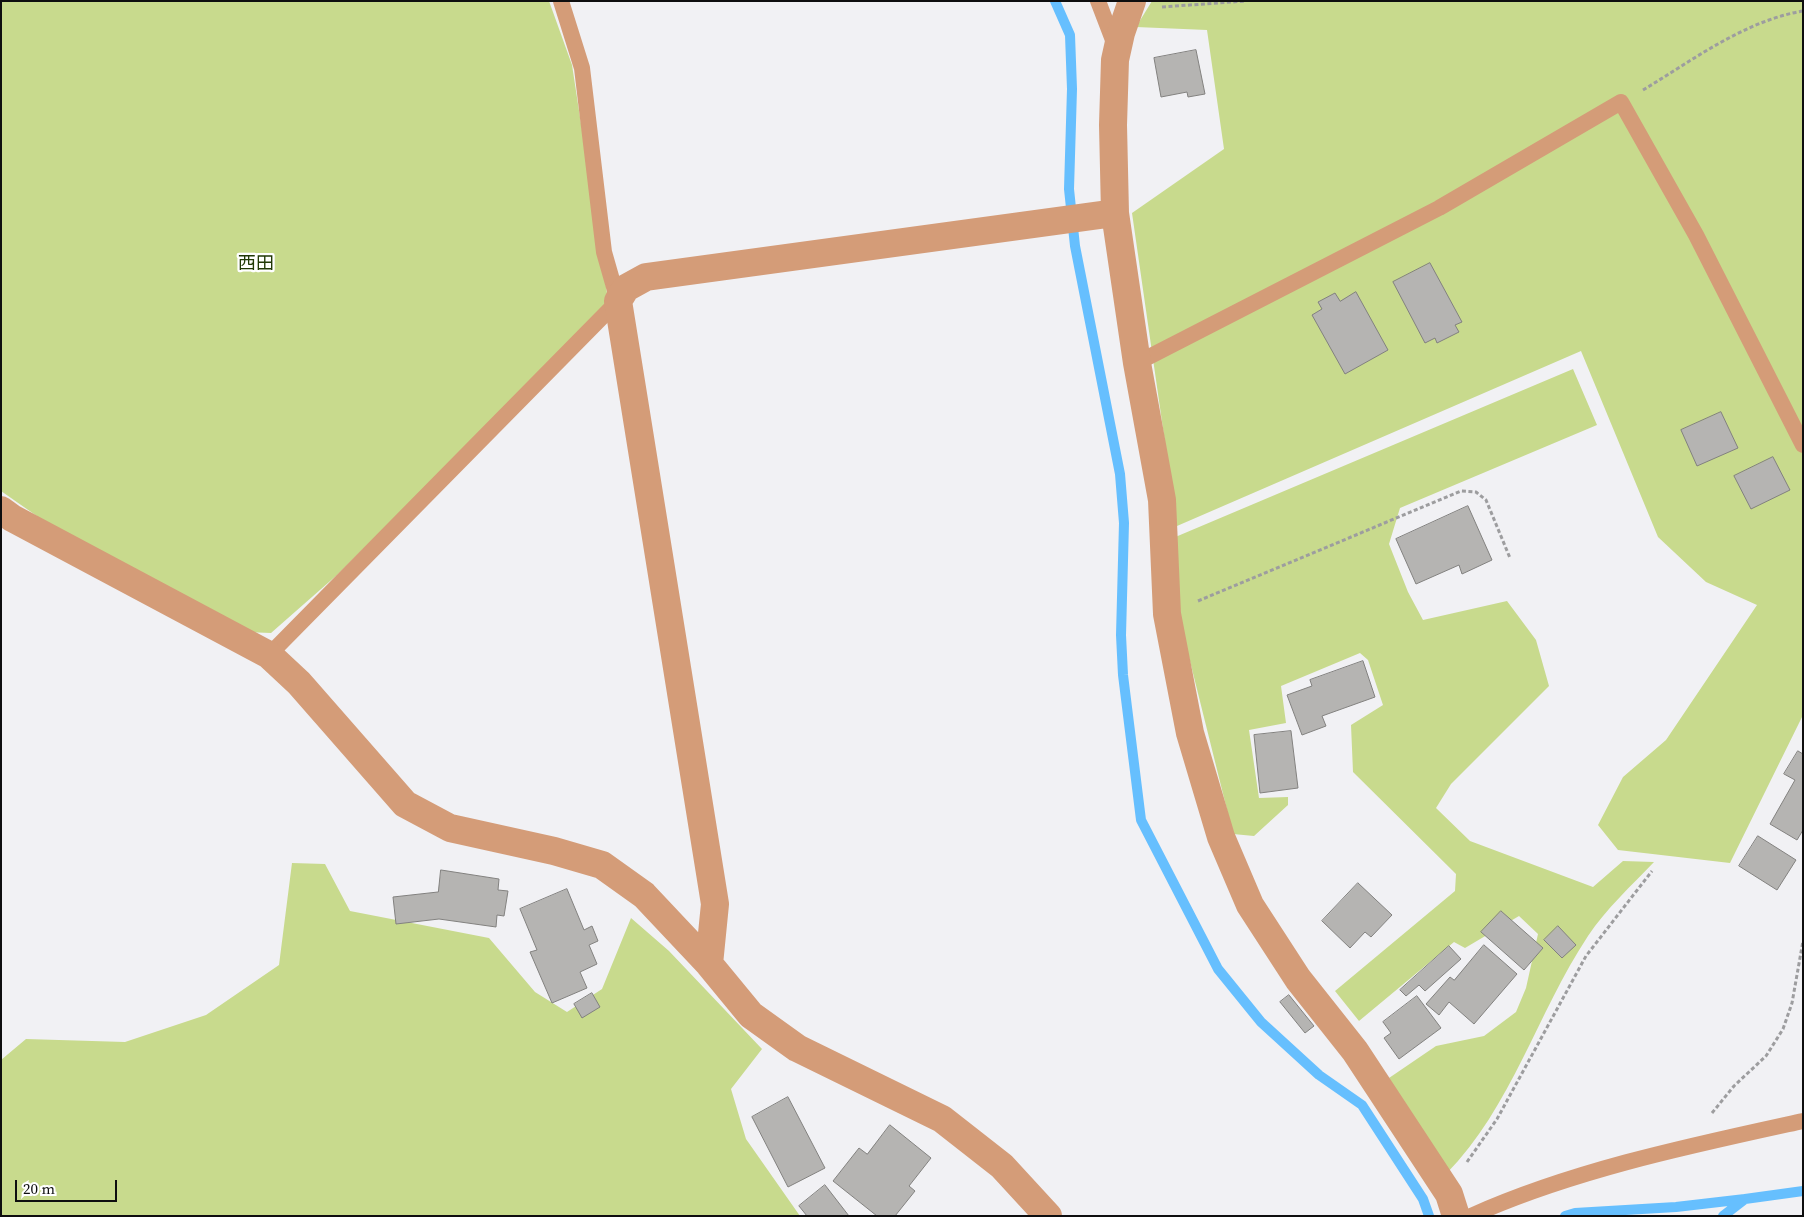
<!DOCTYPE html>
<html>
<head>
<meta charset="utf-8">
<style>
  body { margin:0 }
  #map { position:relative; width:1804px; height:1217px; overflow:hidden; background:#f1f1f4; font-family:"Source Serif 4",serif }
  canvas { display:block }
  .frame { position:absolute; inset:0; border:2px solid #0e0e0f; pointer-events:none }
  .scale { position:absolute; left:15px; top:1180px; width:102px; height:22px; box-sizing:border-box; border:2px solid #0e0e0f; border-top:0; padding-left:6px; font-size:15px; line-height:18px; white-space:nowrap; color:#0e0e0f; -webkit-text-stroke:4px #fff; paint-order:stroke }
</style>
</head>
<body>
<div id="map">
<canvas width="1804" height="1217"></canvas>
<div class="frame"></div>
<div class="scale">20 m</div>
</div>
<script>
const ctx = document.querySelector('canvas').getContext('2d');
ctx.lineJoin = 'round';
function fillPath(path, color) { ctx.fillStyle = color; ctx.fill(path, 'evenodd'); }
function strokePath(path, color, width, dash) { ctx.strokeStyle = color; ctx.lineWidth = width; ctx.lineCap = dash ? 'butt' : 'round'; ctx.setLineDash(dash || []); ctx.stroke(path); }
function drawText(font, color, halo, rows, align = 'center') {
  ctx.font = font + ' "Source Serif 4","Noto Sans JP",serif'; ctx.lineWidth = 4.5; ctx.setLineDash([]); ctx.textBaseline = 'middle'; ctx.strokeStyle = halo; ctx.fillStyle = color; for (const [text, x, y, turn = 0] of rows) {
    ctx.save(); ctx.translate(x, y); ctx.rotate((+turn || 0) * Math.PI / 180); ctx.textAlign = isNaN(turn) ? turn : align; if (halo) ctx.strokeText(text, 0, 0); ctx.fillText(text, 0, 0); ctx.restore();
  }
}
const green = new Path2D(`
  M1 1H549L572 65 607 293 605 307 337 575 271 633 245 632 64 535 1 491Z
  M1152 1H1803V715L1730 863 1618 850 1598 825 1623 777 1666 740 1757 605 1706 582 1658 537 1581 351 1177 526 1132 213 1224 149 1207 30 1136 27Z
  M1573 369 1597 425 1400 508 1389 544 1408 592 1423 620 1507 601 1536 640 1549 686 1451 784 1436 808 1470 841 1593 887 1623 861 1654 862C1631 886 1606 909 1588 936 1537 1013 1512 1107 1446 1174L1389 1078 1436 1046 1484 1036 1516 1012 1526 988 1538 934 1519 916 1465 948 1454 942 1359 1021 1335 991 1455 891 1456 874 1353 772 1351 725 1383 705 1368 660 1360 653 1281 686 1286 723 1249 730 1259 798 1288 797V805L1254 836 1233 834 1182 629 1173 538Z
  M292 863 325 864 350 911 489 938 535 992 567 1012 602 989 631 918 669 951 762 1049 731 1089 746 1139 800 1216H1V1060L26 1039 125 1042 206 1015 279 965Z`);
const stream = new Path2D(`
  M1055 1 1070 35 1072 89 1069 189 1075 246 1120 474 1124 523 1121 635 1123 675 1141 820 1218 969 1261 1022 1319 1075 1362 1105 1423 1199 1429 1216
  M1565 1216 1575 1213 1676 1207 1745 1199
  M1723 1216 1745 1199 1803 1191`);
const building = new Path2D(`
  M1196 50 1205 94 1188 97 1187 92 1161 97 1154 58Z
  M1430 263 1462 322 1455 325 1459 332 1437 343 1435 338 1425 343 1393 282Z
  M1356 292 1388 350 1345 374 1312 315 1322 309 1318 302 1335 293 1340 301Z
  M1721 412 1738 448 1697 466 1681 430Z
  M1773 457 1790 490 1751 509 1734 476Z
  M1468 506 1492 560 1462 574 1459 565 1416 584 1396 539Z
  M1363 661 1375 697 1322 716 1326 726 1302 735 1287 695 1312 686 1310 680Z
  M1291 731 1298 788 1260 793 1254 735Z
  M1798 751 1803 754V830L1797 840 1770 824 1795 780 1784 774Z
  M1758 836 1796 860 1777 890 1739 866Z
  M441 870 499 879 498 890 508 891 504 916 497 915 496 927 439 919 396 924 393 897 438 892Z
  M1358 883 1392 915 1371 937 1365 932 1350 948 1322 921Z
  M567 889 584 930 592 926 598 941 589 945 597 964 580 972 587 988 552 1003 530 952 537 950 520 909Z
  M1501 911 1543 948 1524 970 1481 932Z
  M1558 926 1576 945 1562 958 1544 940Z
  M1484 945 1517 974 1474 1024 1449 1002 1439 1015 1426 1004 1450 977 1454 980Z
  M1449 946 1461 959 1425 991 1419 985 1406 996 1400 990Z
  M592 993 600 1007 582 1018 574 1004Z
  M1289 995 1314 1026 1305 1033 1280 1002Z
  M1417 996 1441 1028 1399 1059 1384 1038 1391 1033 1383 1022Z
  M788 1097 825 1168 788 1187 752 1117Z
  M890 1125 931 1158 909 1186 915 1191 895 1216H877L833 1181 859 1148 867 1154Z
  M825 1185 849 1216H807L799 1206Z`);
const path = new Path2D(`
  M1162 7 1246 1
  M1643 90C1693 60 1744 21 1803 11
  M1198 601 1461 491 1476 492 1486 500 1510 558
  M1712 1113 1734 1086 1766 1056 1783 1029 1792 1003 1803 941
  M1467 1162 1497 1119 1586 956 1652 871`);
const service = new Path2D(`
  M1098 1 1116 48
  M1137 363 1439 208 1621 102 1696 235 1803 445
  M269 655 618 301 604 252 582 68 561 1
  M1471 1216C1573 1170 1693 1145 1803 1121`);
const minor = new Path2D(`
  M1132 1 1121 33 1115 60 1113 125 1115 213 1137 363 1162 500 1167 614 1190 733 1221 837 1250 905 1298 979 1355 1051 1449 1194 1456 1216
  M1 510 12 518 269 655 299 683 405 804 450 828 554 851 602 865 644 895 709 964 751 1015 797 1048 942 1119 1002 1166 1048 1216
  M709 964 715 904 618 301 626 288 646 277 1115 213`);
const neighbourhoodNames = [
  ["西田",256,264]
];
fillPath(green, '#c8da8d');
strokePath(stream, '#66bffe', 10);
fillPath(building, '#b5b4b2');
strokePath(building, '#82817f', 1);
strokePath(path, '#9d9d9f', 3, [4, 2.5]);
strokePath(service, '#d49c78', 16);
strokePath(minor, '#d49c78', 28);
drawText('18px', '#213906', '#fff', neighbourhoodNames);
</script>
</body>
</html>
